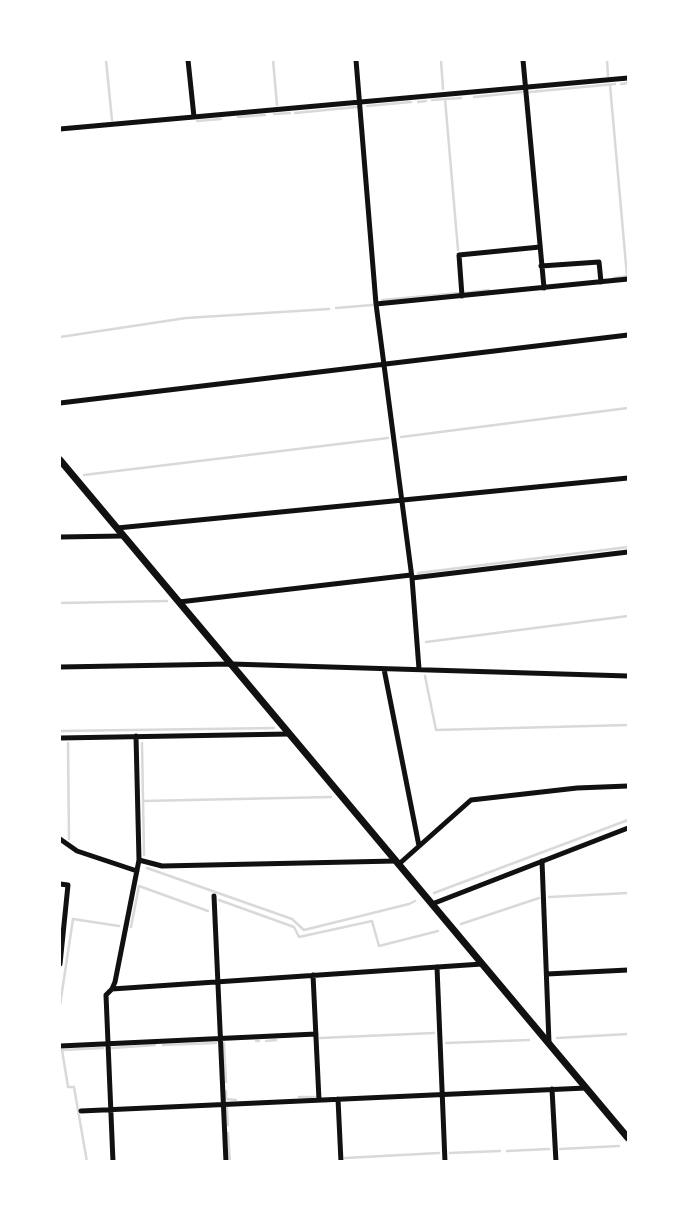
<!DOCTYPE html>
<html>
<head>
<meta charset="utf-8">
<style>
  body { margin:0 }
  #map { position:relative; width:688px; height:1221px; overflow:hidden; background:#fff; font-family:Cabin,sans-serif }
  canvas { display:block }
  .frame { position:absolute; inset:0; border:61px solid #fff; pointer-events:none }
</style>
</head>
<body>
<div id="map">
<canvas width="688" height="1221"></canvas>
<div class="frame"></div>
</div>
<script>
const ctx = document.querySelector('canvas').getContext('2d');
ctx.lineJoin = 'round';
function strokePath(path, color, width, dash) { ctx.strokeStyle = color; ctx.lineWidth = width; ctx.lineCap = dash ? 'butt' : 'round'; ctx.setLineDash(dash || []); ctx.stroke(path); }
const stream = new Path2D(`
  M106 60 112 120
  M273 60 277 105
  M441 60 443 89
  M607 60 608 76
  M621 84 628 83
  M610 85 627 276
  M530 92 615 84
  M474 97 523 92
  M445 99 458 250
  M432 100 461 98
  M418 102 426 101
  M367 106 411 102
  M295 113 357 107
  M274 114 290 113
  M238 117 265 115
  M197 121 221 119
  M614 278 628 276
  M464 293 489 290
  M382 300 460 293
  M336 308 372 305
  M60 337 186 318 329 309
  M401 437 628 408
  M84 475 388 438
  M418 573 628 547
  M60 603 167 601
  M426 642 628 616
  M425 676 436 730 628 725
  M60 731 274 728
  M68 743 69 839
  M142 743 144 855
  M143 801 331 797
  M147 868 292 919 304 930 409 904 415 901
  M434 893 628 820
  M549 897 628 893
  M219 900 294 927 299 937 372 921 379 946 438 931
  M461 924 539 898
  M131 927 139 886 208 911
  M60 1005 73 919 119 926
  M320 1038 434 1033
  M557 1038 628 1034
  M256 1041H259
  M266 1041 276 1040
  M224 1043 226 1082
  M446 1043 529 1040
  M163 1045 216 1043
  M112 1048 155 1045
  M226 1091V1099L236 1100
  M299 1097H316
  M227 1108 228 1125
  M228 1133 230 1162
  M560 1149 619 1146
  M507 1151 549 1149
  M450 1153 500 1151
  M345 1158 439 1153
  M87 1162 74 1087H68L62 1050 103 1048
  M335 1162 338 1161`);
const minor = new Path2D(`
  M188 60 194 117
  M356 60 376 304 412 578 419 669
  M523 60 544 288
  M60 129 628 78
  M541 266 599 262 601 282
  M462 296 459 255 540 247
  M376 304 628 279
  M60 403 628 335
  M117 528 628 478
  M60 537 123 536
  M412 578 628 552
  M179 602 411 575
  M60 667 231 664 628 676
  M384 669 419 846
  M60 738 289 734
  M60 839 77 851 137 871
  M139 860 162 866 396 861
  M542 861 549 1043
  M399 864 471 800 577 788 628 786
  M60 884 68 885 60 964
  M214 896 226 1162
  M432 904 628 828
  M437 967 445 1162
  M547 974 628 970
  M313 975 319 1100
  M112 989 482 964
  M60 1046 316 1034
  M552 1089 556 1162
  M338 1099 341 1162
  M81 1111 586 1088
  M113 1162 106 995 112 989 115 982 139 860 136 736`);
const tertiary = new Path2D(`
  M60 460 628 1138`);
strokePath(stream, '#d9d9d9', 2.5);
strokePath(minor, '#111', 5);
strokePath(tertiary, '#111', 7);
</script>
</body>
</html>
